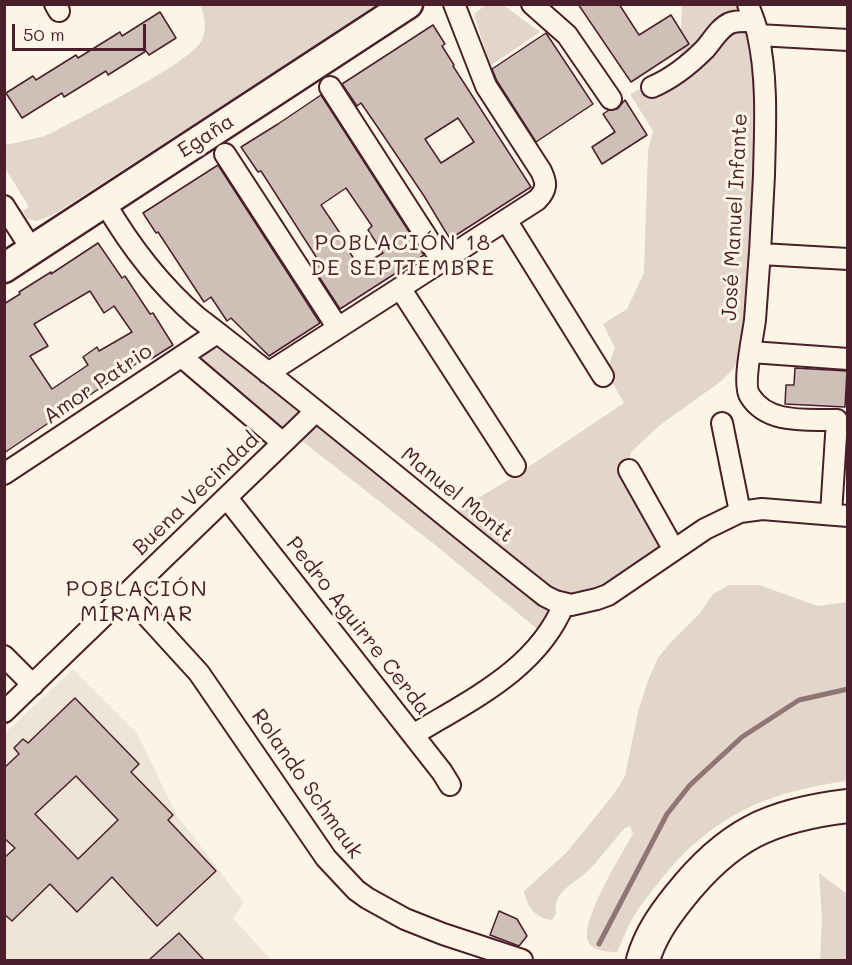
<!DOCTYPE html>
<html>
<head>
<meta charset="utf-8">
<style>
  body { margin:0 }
  #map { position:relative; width:852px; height:965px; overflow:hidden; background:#fcf5e5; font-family:Mali,sans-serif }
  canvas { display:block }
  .frame { position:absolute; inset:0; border:6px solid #4a1f2b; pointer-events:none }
  .scale { position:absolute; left:12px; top:24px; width:134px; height:27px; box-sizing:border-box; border:3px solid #4a1f2b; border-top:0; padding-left:8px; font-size:18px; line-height:21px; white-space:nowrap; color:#4a1f2b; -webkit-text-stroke:4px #fcf5e5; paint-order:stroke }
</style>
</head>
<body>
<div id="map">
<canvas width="852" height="965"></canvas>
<div class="frame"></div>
<div class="scale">50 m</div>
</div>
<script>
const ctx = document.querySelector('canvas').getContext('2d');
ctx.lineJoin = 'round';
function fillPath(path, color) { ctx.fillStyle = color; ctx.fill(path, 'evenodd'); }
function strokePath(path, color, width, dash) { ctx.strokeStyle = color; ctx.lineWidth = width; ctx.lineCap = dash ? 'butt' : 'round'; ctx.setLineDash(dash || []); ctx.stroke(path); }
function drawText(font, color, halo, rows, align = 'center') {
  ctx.font = font + ' Mali,sans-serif'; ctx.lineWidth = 6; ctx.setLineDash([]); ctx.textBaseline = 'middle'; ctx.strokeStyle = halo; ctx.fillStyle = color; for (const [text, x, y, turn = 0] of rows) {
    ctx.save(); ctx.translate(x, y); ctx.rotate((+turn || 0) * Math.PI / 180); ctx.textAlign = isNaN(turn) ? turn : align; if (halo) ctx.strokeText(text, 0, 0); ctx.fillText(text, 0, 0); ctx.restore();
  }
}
const built = new Path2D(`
  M73 669 137 733 176 814 244 903 233 918 271 960H5V733Z`);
const green = new Path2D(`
  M200 5H378L53 215 37 221 27 219 23 211 29 207 5 168V145L42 137 54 132C82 116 190 64 202 40 207 29 205 15 200 5Z
  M486 5H503L540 32 490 66 475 17V13Z
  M682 5H741L750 35 757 90 752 268 742 353 733 369 720 382 660 425 632 451 624 471 664 548C632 568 588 609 550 588L455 512 518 474 624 403 606 372 615 348 603 324 627 309 644 273 648 151 653 131 630 94 640 89H651L679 71Z
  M216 348 224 350 298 409V417L284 429 280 427 198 356 208 350Z
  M320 426 551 610 541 632 434 544 302 441 315 427Z
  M729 585H759L818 606 847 602V781C766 792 711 816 659 882 648 896 636 910 628 927 624 935 621 944 617 952 608 952 592 951 588 941 580 921 622 853 633 834L630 826 625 828C612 842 601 858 588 871 579 880 566 885 559 896 556 901 555 909 556 914L552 920C535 918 527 907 524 891L566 853 614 794 625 776 639 708 649 678 658 658 670 643 700 613 713 594Z
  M819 873 847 894V960H820L822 918Z`);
const stream = new Path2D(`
  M599 944 667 814 690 785 742 737 799 700 848 689`);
const building = new Path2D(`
  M578 4H619L639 35 671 15 689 44 631 82Z
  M160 12 176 38 149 55 146 51 108 75 106 71 64 97 62 93 22 118 6 93 33 76 36 80 76 55 78 58 120 32 122 36Z
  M433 25 445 44 442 46 454 65 453 66 531 187 450 239 424 196 381 132 361 103 357 106 342 84ZM458 118 474 142 441 163 425 139Z
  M546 33 593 104 536 142 497 81 492 69Z
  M321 95 424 255 340 309 314 269 321 265 320 263 261 171 258 172 241 147 278 124ZM346 188 372 226 368 230 383 253 359 267 344 243 346 242 321 205Z
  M625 100 647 135 602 164 592 147 615 132 603 114 609 110 617 109Z
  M218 165 320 323 269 356 231 318 227 321 211 297 204 302 158 232 156 233 143 213Z
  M98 243 122 278 125 276 150 314 153 313 173 345 151 359 149 355 4 453V304L20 294 19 292 51 272V274ZM90 291 104 313 114 306 132 332 99 351 97 347 83 357 88 365 52 389 30 356 48 346 34 324Z
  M795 368 847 371 845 407 785 404 786 385H794Z
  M75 698 139 764 131 772 173 815 168 820 216 871 157 926 112 877 77 912 50 884 12 921 4 914V858L15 848 4 838V768L19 754 14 748 23 739 28 743ZM76 776 118 820 78 859 35 814Z
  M499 911 517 919 527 936 519 946 490 935Z
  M179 933 204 960H149Z`);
const street = new Path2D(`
  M55 4 59 11
  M532 4 567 35 611 99
  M748 4C751 14 756 24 758 35 768 80 765 129 764 175 762 224 759 272 755 320 753 336 742 385 750 396 768 425 808 419 837 420L831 514
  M758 35 848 40
  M330 87 442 261
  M652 87C671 79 690 64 705 49 713 40 719 28 730 23 738 20 746 21 753 21
  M225 154 338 328
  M105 203C130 246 159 284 197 317 315 407 428 504 545 596L555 601 571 605 597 599 608 595 705 529 740 512 762 509 848 516
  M4 206 32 250
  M506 220 603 376
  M761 254 848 259
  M400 288 515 466
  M751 352 848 359
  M182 357 283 443
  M268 373 537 200C547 190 547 183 541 171L486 86 454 4
  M722 423 740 512
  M629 470 674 550
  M4 474 217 333
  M227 498 442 772 450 785
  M127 594 199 673 326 858 356 890 367 898 405 919 443 934 522 960
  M4 656 33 685
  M4 712 316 411
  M413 735C470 700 537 670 564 604`);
const secondary = new Path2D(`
  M4 268 408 4`);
const primary = new Path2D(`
  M643 960C650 936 663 917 679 897 728 835 770 815 848 806`);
const streetNames = [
  ["Egaña",206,136,-33],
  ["José Manuel Infante",735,217,-87],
  ["Amor Patrio",98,384,-34],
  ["Buena Vecindad",196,494,-44],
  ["Manuel Montt",457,495,39],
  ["Pedro Aguirre Cerda",358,626,52],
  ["Rolando Schmauk",307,784,55]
];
const neighbourhoodNames = [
  ["POBLACIÓN 18",403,243],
  ["DE SEPTIEMBRE",403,268],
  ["POBLACIÓN",137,589],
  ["MIRAMAR",137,614]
];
fillPath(built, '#eee5d7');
fillPath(green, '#e2d5ca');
strokePath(stream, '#917474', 5);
fillPath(building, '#cfc0b7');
strokePath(building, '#4a1f2b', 1.5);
strokePath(street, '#4a1f2b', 24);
strokePath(secondary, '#4a1f2b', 33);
strokePath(primary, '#4a1f2b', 36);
strokePath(street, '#fcf5e5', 20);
strokePath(secondary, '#fcf5e5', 28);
strokePath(primary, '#fcf5e5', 32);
drawText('21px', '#4a1f2b', '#fcf5e5', streetNames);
ctx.letterSpacing = '1.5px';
drawText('22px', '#4a1f2b', '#fcf5e5', neighbourhoodNames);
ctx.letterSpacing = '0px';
</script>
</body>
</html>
